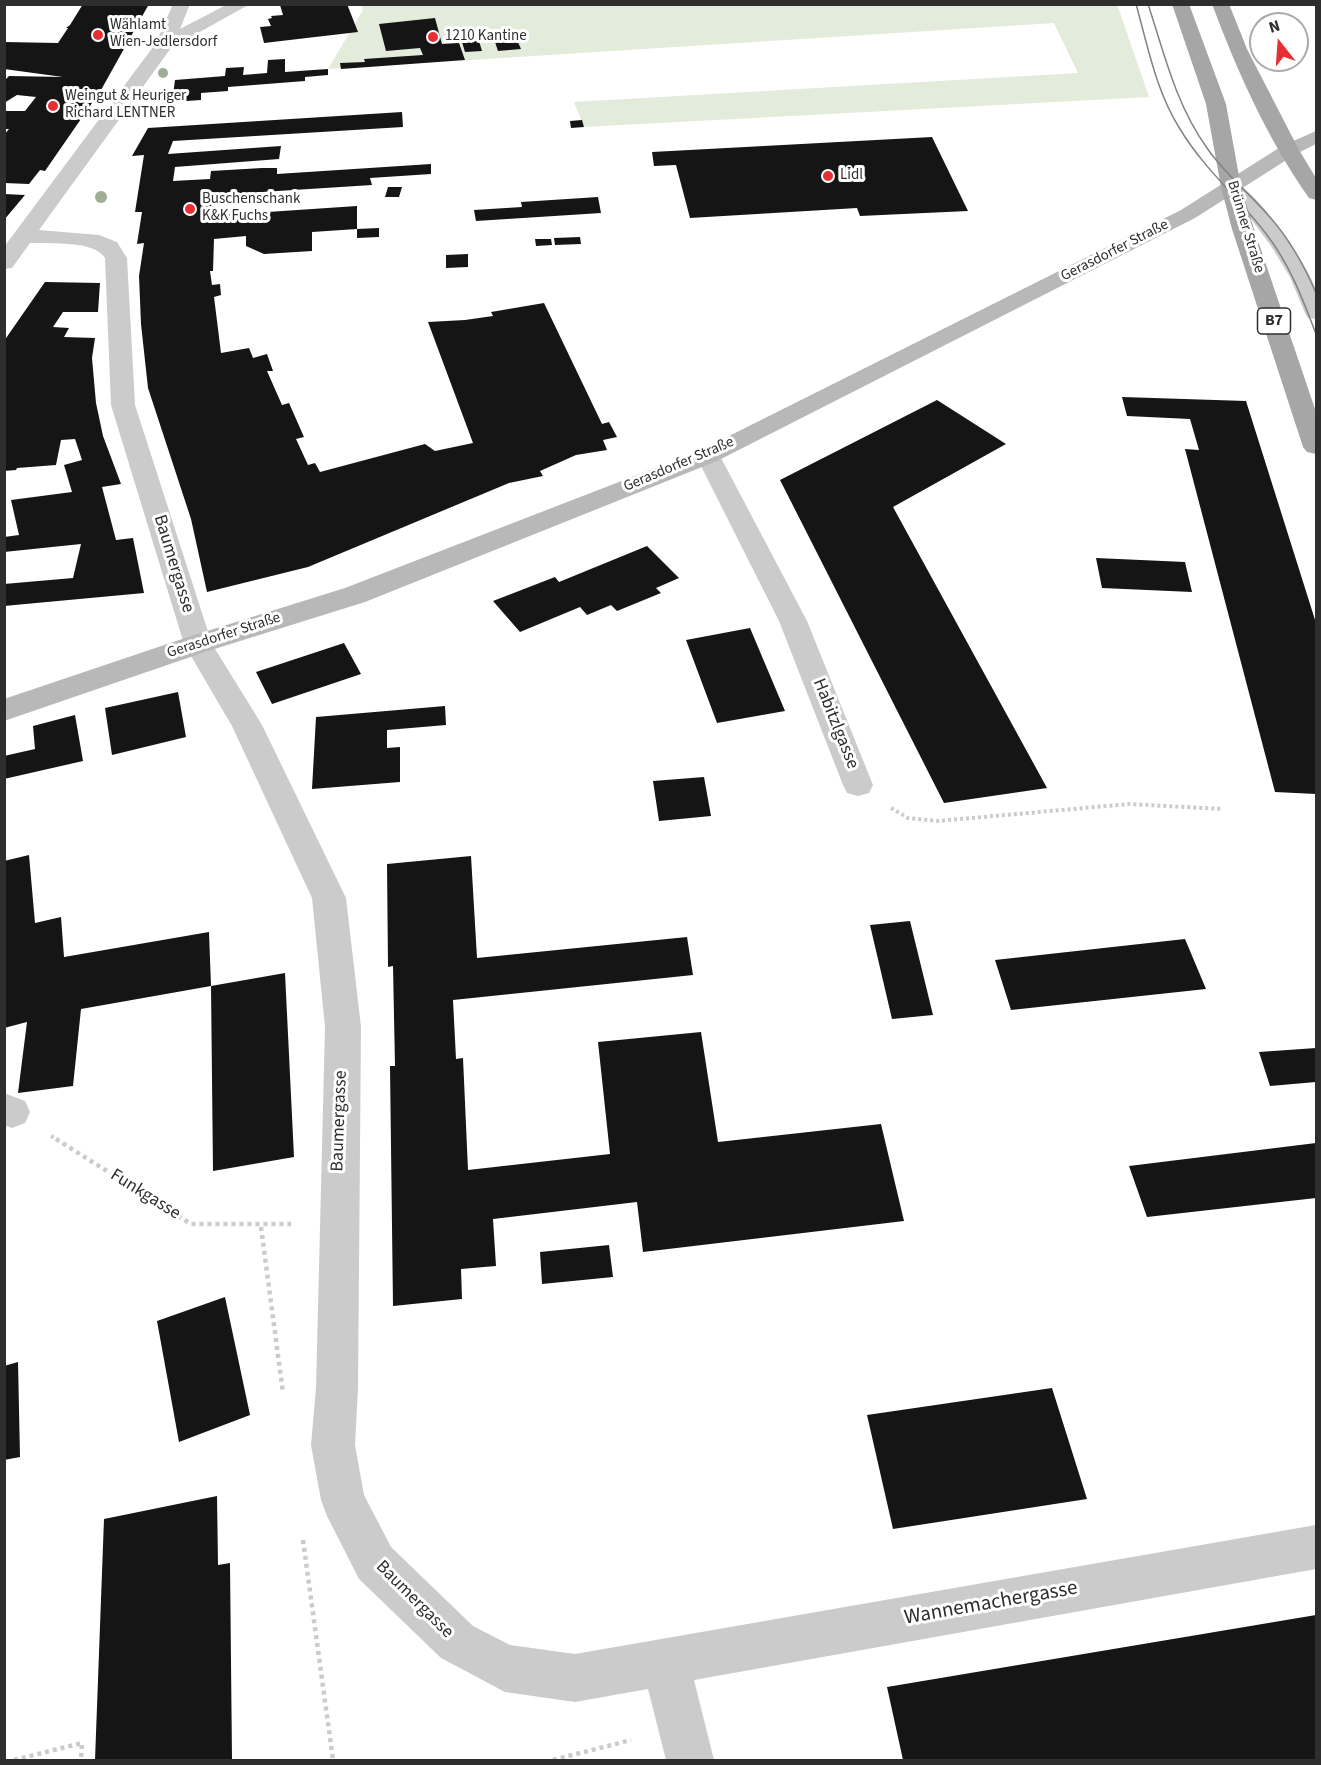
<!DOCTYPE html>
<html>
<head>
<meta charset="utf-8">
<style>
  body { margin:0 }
  #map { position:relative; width:1321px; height:1765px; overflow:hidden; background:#fff; font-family:"Source Sans 3",sans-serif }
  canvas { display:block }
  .frame { position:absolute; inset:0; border:6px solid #2e2e2e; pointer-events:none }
  .north { position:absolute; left:1249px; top:12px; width:60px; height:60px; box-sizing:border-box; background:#fff; border:2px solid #ababab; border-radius:50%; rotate:343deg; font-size:16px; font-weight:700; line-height:24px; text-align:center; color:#2e2e2e }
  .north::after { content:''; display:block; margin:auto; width:21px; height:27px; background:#e62f35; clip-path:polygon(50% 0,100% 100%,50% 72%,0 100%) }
</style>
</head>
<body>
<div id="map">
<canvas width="1321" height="1765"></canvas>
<div class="frame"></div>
<div class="north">N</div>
</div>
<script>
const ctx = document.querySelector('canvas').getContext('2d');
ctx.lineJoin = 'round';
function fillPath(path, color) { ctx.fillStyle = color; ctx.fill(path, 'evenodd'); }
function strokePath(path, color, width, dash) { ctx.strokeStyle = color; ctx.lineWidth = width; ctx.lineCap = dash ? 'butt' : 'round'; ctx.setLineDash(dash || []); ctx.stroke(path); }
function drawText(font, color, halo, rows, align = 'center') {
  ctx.font = font + ' "Source Sans 3",sans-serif'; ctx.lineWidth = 6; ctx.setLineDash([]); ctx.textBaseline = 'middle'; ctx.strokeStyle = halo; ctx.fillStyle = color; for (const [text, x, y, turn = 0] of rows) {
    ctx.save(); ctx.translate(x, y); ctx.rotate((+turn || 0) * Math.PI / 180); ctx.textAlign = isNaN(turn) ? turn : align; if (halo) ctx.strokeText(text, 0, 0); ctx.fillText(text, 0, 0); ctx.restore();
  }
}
const green = new Path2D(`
  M1117 4 1149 97 584 127 574 102 1078 73 1054 23 328 69 363 10 361 5Z`);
const building = new Path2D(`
  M83 4H149L101 90 45 171 40 170 29 184 4 183V135L9 129H4V111H25L36 97 17 95 4 103V81L9 76 63 77 4 69V42L58 43 68 28H66L70 25Z
  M347 4 358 32 264 43 260 27 271 26 268 19 272 18 271 16 283 15 280 5Z
  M435 18 442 44 459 43 465 60 341 69 340 63 365 62 364 59 423 55 420 48 386 51 379 24Z
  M517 40 521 49 498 51 495 42Z
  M479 41 482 51 465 52 462 42Z
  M285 59V72L328 69V75L305 77V81L228 87V91L201 93V100L172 102 175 80 225 76 226 68 244 67 243 75 267 73 268 60Z
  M402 112 403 127 173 141 168 154 281 146 279 159 175 167 173 181 210 179 211 171 262 168H277V174L431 164V174L370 178 372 185 215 195 208 216 357 206V229L312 232V251L264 254 246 246V236L214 239 213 271H210L212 285 220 284 221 295 214 297 221 353 249 348 253 358 267 354 273 371H267L282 405 289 403 304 437 296 439 308 465 315 463 320 472 425 444 435 451 473 443 428 322 465 320 493 316 491 312 544 303 602 424 609 422 617 437 603 440 607 450 576 455 540 471 543 476 509 483 308 567 207 592 191 519 148 388 141 324 139 276 144 243 137 244 142 212H135L144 155 132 156 148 128Z
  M582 120 584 127 571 128 570 121Z
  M932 137 968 211 860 216 857 208 690 218 676 165 654 166 652 152Z
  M388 187H402L399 197H385Z
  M4 194 25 195 4 220Z
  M598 197 601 213 476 221 474 210 522 207 521 202Z
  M379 228V237L357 238V229Z
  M580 237 581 244 555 245 554 238Z
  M535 239H551L552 245 536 246Z
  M468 254V267L446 268V255Z
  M45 282 100 283 98 312H63L53 327 69 328 64 337 95 338 92 358 96 403 103 436 121 484 102 487 116 540 133 538 144 593 4 606V584L73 578 81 544 4 552V537L19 535 11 500 72 492 64 465 82 460 75 439 61 440 56 465 17 468 16 470 4 471V341Z
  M1122 397 1246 401 1316 623V794L1275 792 1185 449 1199 450 1190 419 1127 416Z
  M937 400 1006 444 893 507 1047 788 944 803 780 480Z
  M647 546 679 578 656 588 661 593 617 611 611 605 587 615 580 607 520 632 493 601 555 577 559 582Z
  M1096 558 1185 562 1192 592 1102 588Z
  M750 628 785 711 717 723 686 640Z
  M344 643 361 674 272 704 256 672Z
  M178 692 186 737 112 755 105 708Z
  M445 706 446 725 387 730V748L400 747V782L312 789 316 717Z
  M75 715 83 761 4 779V756L35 749 33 726Z
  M704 777 711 816 659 821 653 781Z
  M29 855 35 923 61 917 64 957 209 932 211 986 81 1009 73 1086 18 1093 27 1022 4 1028V861Z
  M471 856 477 958 687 937 693 975 453 1000 456 1059 463 1058 468 1170 610 1154 598 1042 701 1032 718 1142 881 1124 904 1221 643 1252 637 1202 493 1219 496 1266 461 1269 462 1299 393 1306 390 1066H395L393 966 388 967 387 864Z
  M910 921 933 1015 892 1019 870 925Z
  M1185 939 1206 989 1011 1010 995 960Z
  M285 973 294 1157 213 1171 211 986Z
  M1316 1048V1082L1270 1086 1259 1052Z
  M1316 1143V1198L1147 1217 1129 1166Z
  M609 1245 613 1277 542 1284 540 1252Z
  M225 1297 250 1415 179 1442 157 1321Z
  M18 1362 20 1457 4 1460V1366Z
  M1052 1388 1087 1499 893 1529 867 1415Z
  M217 1496 218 1565 230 1563 232 1760H95L104 1519Z
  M1316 1615V1760H903L887 1687Z`);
const pathFar1 = new Path2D(`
  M891 808 908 818 938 821 1129 804 1223 809
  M51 1136 59 1141`);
const path = new Path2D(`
  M56 1139 191 1224H291
  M261 1227 283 1393
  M303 1540 333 1760
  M14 1760 82 1743 81 1760
  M553 1760 631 1740`);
const lane = new Path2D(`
  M1231 181C1255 187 1306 262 1315 287 1319 296 1316 309 1316 319L1308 318 1305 313 1290 277 1271 246 1251 219 1221 187 1224 183Z
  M708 449 717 451 720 456 807 621 873 785 869 793 858 796 847 793 843 785 779 621 696 456 699 451Z
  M4 1093 25 1101 30 1112 25 1123 12 1128 4 1125Z`);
const street = new Path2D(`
  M173 4H190L180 29 228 4H250L171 48 39 230 99 235 117 242 127 258 135 405 212 644 262 725 346 898 361 1027 358 1388 355 1445 364 1495 391 1547 473 1626 510 1645 575 1654 1316 1525V1569L694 1680 714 1760H666L648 1689 575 1702 505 1692 441 1658 359 1579 327 1516 321 1500 311 1445 316 1388 325 1027 312 898 232 726 184 644 111 405 105 258C94 240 50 244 30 243L12 268 4 269V247L156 43Z`);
const secondary = new Path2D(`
  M1316 131V144L1296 154 1195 218 717 461 365 602 208 651 4 721V699L188 637 345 588 699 451 1181 210 1282 146Z`);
const primary = new Path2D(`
  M1172 4H1189L1226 104 1241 187 1254 229 1316 412V454L1307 452 1303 447 1232 229 1221 187 1206 104Z
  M1212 4H1229L1247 49 1299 150 1316 178V200L1309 198C1268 140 1237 71 1212 4Z`);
const tram = new Path2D(`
  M1136 4C1148 47 1156 91 1180 129 1204 169 1240 199 1267 235 1290 265 1303 300 1316 334
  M1148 4C1164 53 1176 105 1207 148 1224 173 1248 192 1268 215 1289 238 1304 265 1316 293`);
const trees = [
  [163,73,5],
  [101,197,6]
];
const markers = [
  [98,35,6,"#e62f35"],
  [433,37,6,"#e62f35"],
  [53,106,6,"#e62f35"],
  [828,176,6,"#e62f35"],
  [190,209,6,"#e62f35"]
];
const farPoinames = [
  ["Wählamt",110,26],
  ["Wien-Jedlersdorf",110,43],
  ["1210 Kantine",445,37],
  ["Weingut & Heuriger",65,97],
  ["Richard LENTNER",65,114],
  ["Lidl",840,176],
  ["Buschenschank",202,200],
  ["K&K Fuchs",202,217]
];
const farStreetnames = [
  ["Brünner Straße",1245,227,73],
  ["Gerasdorfer Straße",1115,251,-27],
  ["Gerasdorfer Straße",679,465,-23],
  ["Gerasdorfer Straße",224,636,-18]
];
const shields = [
  [1274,321,33]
];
const shieldNames = [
  ["B7",1274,321]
];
const streetNames = [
  ["Baumergasse",173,564,73],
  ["Habitzlgasse",835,724,68],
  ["Baumergasse",340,1121,-88],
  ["Funkgasse",145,1195,32],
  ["Baumergasse",414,1600,45]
];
const nearStreetnames = [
  ["Wannemachergasse",991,1604,-10]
];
fillPath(green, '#e3ebdb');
fillPath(building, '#151515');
strokePath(pathFar1, '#cbcbcb', 4, [3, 3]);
strokePath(path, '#cbcbcb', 4.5, [4, 4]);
fillPath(lane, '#cbcbcb');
fillPath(street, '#cbcbcb');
fillPath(secondary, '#b8b8b8');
fillPath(primary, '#a6a6a6');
strokePath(tram, '#838383', 1.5);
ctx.fillStyle = '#9ead93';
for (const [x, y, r] of trees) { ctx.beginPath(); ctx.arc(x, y, r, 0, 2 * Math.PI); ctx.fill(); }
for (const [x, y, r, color] of markers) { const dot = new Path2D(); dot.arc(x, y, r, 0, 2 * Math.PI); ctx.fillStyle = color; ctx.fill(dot); strokePath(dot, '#fff', 2); }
drawText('15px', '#2e2e2e', '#fff', farPoinames, 'left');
drawText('15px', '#2e2e2e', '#fff', farStreetnames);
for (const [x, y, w] of shields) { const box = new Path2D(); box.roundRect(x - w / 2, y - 13, w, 26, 4.5); ctx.fillStyle = '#fff'; ctx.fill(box); strokePath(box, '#2e2e2e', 1.5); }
drawText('bold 16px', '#2e2e2e', null, shieldNames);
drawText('18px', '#2e2e2e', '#fff', streetNames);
drawText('21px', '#2e2e2e', '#fff', nearStreetnames);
</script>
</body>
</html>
